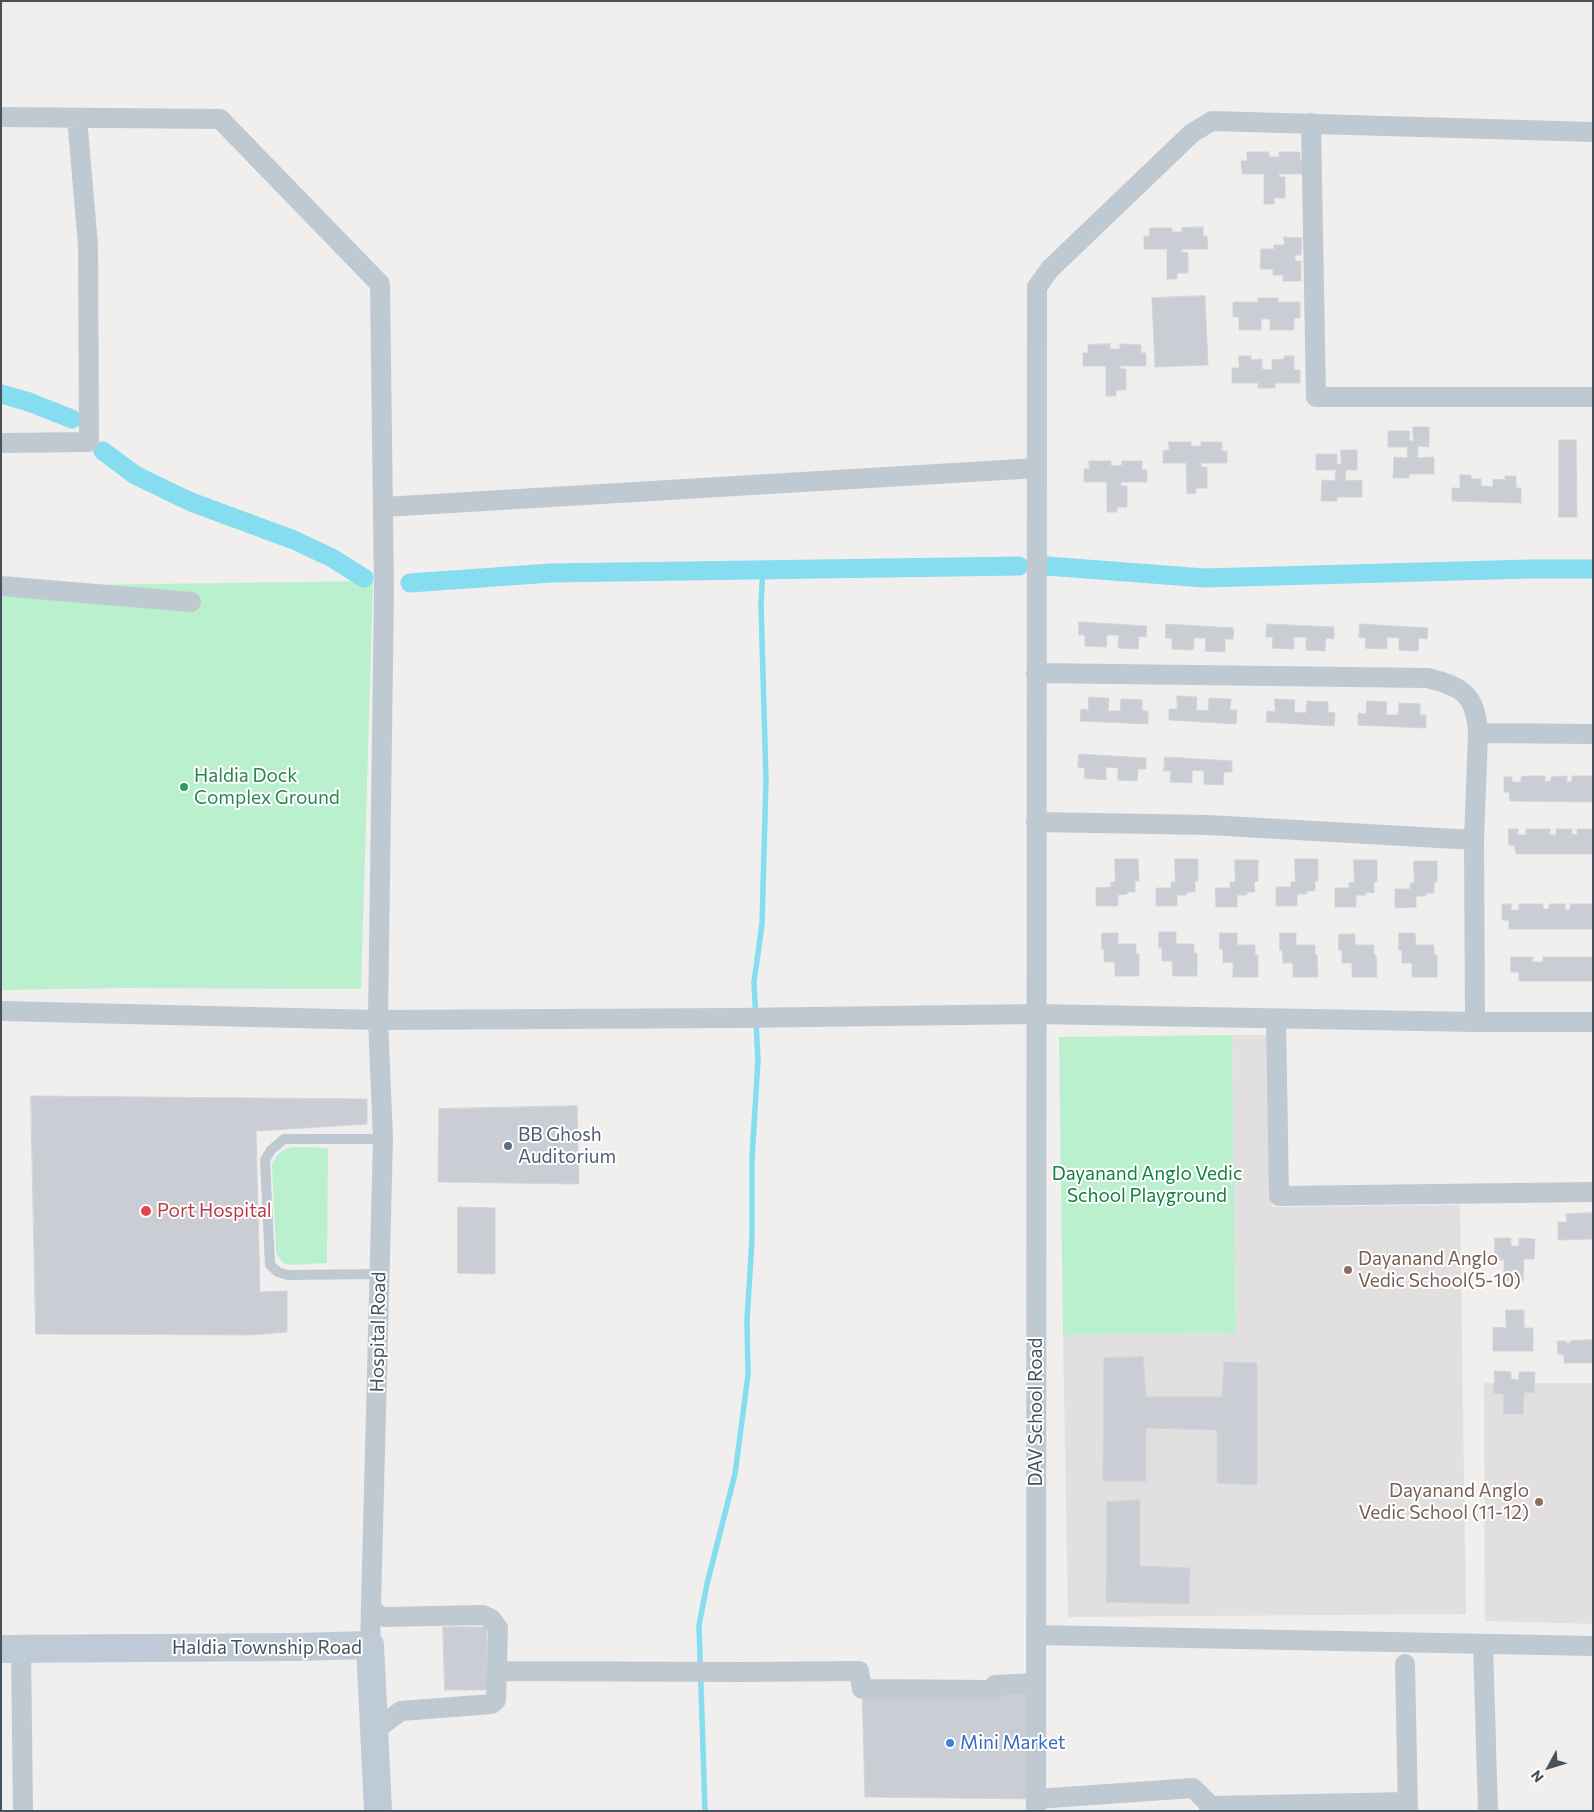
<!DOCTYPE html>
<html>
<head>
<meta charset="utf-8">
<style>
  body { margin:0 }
  #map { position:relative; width:1594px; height:1812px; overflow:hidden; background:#f1eeee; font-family:Commissioner,sans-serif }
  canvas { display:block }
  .frame { position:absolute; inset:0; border:2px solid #45525c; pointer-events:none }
  .north { position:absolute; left:1524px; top:1742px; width:50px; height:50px; -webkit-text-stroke:4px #fff; paint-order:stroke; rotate:231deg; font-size:14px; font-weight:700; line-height:20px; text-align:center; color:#45525c }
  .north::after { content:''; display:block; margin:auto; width:18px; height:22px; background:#45525c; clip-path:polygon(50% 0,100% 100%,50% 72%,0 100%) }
</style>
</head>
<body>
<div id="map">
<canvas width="1594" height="1812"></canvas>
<div class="frame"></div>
<div class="north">N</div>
</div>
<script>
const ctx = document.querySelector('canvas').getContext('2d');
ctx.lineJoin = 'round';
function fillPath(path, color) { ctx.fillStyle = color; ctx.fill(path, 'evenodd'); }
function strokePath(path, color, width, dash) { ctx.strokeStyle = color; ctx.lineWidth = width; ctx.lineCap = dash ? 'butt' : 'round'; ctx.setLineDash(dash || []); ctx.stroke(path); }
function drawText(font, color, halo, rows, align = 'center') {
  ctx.font = font + ' Commissioner,sans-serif'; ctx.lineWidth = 4; ctx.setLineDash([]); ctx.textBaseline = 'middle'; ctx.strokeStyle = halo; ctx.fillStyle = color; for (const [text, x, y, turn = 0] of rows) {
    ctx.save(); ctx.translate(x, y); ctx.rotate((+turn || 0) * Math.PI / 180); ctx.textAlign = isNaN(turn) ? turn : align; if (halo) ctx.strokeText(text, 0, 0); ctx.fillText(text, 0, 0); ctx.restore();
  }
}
const education = new Path2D(`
  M1232 1035H1270L1272 1207 1460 1205 1466 1614 1068 1617 1063 1335 1236 1333Z
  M1484 1383H1593V1624L1485 1621Z`);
const green = new Path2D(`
  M373 581 361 989 123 988 1 990V586Z
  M1232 1035 1236 1333 1063 1335 1059 1037Z
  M295 1147 328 1148 327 1263 290 1265 283 1263 276 1253 272 1164C277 1153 283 1148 295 1147Z`);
const stream = new Path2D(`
  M705 1811 699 1625 707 1584 735 1474 748 1375 747 1320 752 1239V1158L758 1060 754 982 762 924 766 780 761 604 763 568`);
const canal = new Path2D(`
  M1 394 29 402 72 419
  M103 451 135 475 191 502 294 540 332 558 364 578
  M1047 566 1204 578 1530 569H1593
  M410 583 551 573 1019 566`);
const building = new Path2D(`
  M1247 152H1269V157H1279V152H1300V161H1305V174H1279V177H1285V198H1274V204H1264V174H1242L1241 161H1247Z
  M1203 227V236H1207L1208 249H1182V252L1188 253V273H1177V279H1167V249H1144V236H1150L1149 228H1172V232H1182V228Z
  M1284 237 1302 238 1301 255H1295V261H1301V281H1283V275H1273V269H1260L1261 249H1274V245H1284Z
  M1205 296 1208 365 1155 367 1152 298Z
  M1258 298H1278V302H1300V318H1294V330H1270V319H1261V330H1239V317H1233V302H1258Z
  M1110 344V349H1120V344L1141 345V353H1146V366H1120L1121 369H1126V390H1116V396H1106V366H1083V353H1088V345Z
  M1239 356H1251V360L1262 359V369L1272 370V360L1284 359V356H1294V370H1300V383H1275V388H1258V383H1232V368H1239Z
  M1413 427H1429V447L1418 446 1417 458 1434 457V474H1409V478H1393L1394 457 1407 458 1408 447H1388V431H1410L1409 441H1413Z
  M1559 440H1576L1577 517H1559Z
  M1169 442H1191V446H1201V442H1222V451H1227V463H1201V467H1207V488H1196V493L1187 494 1186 463H1163V451L1169 450Z
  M1341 450H1357V470H1346L1345 481 1362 480V497H1337V501H1321L1322 480 1335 481 1336 470H1316V454H1337V464H1341Z
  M1089 461H1111V466L1122 465V461H1142V470H1147V482H1121V486H1127V507H1117V512H1107V482H1084V469H1089Z
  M1460 475H1471V479H1481V486L1493 487V479L1505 480V476H1516V488H1521V503L1452 501V488H1460Z
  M1079 622 1147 626 1146 637 1139 636 1138 649 1118 648 1119 635H1107L1106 647 1085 646V635H1079Z
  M1166 624 1234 628 1233 639H1225V652L1205 651 1206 638H1194L1193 650 1172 649V638H1166Z
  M1267 624 1334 627V639L1326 638 1325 651 1306 650V637H1294V649L1272 648 1273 637H1266Z
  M1360 624 1428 628 1427 639 1419 638 1418 651 1399 650V638L1387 637V649L1365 648 1366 638 1359 637Z
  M1177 696 1197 697 1196 710 1208 711 1209 698 1231 699 1230 710H1237L1236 724 1169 720V709H1177Z
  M1089 697 1109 698 1108 711H1120L1121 699 1142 700V711H1148V724L1080 721 1081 709 1088 710Z
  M1275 699 1295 700 1294 712 1306 713 1307 701 1328 702V712L1335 713 1334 726 1266 722 1267 711 1275 712Z
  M1367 701 1387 702 1386 715H1398L1399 703 1420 704V715H1426V728L1358 725V713L1366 714Z
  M1079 754 1146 758V769H1138L1137 781 1118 780V768L1106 767V780L1084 778 1085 768 1078 767Z
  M1165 757 1232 761V772H1224L1223 785 1204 784V771L1192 770V783L1170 782 1171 771H1164Z
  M1530 776H1545V782L1551 781V777L1567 776V782H1572V776H1593V802L1510 801 1509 792H1504V777H1512V782H1521V777Z
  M1509 829H1518V835H1526V829H1550V835H1556V829H1572V834L1577 835V829H1593V854H1516L1514 845H1509Z
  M1115 859H1138L1139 881H1135V892H1127V894L1118 895V906H1096V888L1111 887V882H1115Z
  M1175 859H1198V881H1195V892H1187V895H1177V906H1156V888H1171V882H1175Z
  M1295 859H1318V881H1315V891H1307V894H1297V906H1276V887H1291V882H1295Z
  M1235 860H1258V881L1254 882 1255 892H1247V895H1237V907H1216L1215 888H1230V882H1235Z
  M1354 860H1377V882H1374V893L1366 892V895H1356V907H1335V888H1349V883L1354 882Z
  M1414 861H1437V882H1434V893H1426V896H1416V907L1395 908V889H1410V883H1414Z
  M1511 904V910H1519V904H1543V909H1549V904H1565V910H1570V904H1593V929H1509V920H1502V905Z
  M1159 932H1176V944H1194V953H1197V976H1173L1172 961H1162V948H1159Z
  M1102 933H1118V944H1136V954H1139V976H1115V962H1104V949H1102Z
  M1220 933H1237V945H1255V955H1258V977H1233V962L1223 963V950L1220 949Z
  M1280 933H1296V945H1315V955H1317L1318 977H1293V963H1283L1282 950H1280Z
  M1399 933H1415L1416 945H1434V955H1437V977H1412V963H1402V950H1399Z
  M1339 934H1355V945H1374V955H1376L1377 977H1352V963H1342V950H1339Z
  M1511 957H1533L1532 962H1543V957H1592L1593 981H1519V972H1511Z
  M31 1096 367 1099V1124L256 1131 260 1292 287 1291V1332L251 1335 36 1334Z
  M577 1106 579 1184 438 1182 439 1109Z
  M458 1207 495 1208V1274L458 1273Z
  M1593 1213V1239L1558 1240V1222H1567L1566 1214Z
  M1495 1238H1511V1246H1519V1238L1535 1239 1534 1259H1524L1523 1281H1504V1260H1495Z
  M1506 1310H1524V1328H1533V1351H1493V1327L1506 1328Z
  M1593 1340V1363H1564V1355L1558 1354 1557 1341H1566V1343H1571V1341Z
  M1143 1357 1146 1397H1222L1224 1362 1257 1363V1485L1217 1483V1430L1146 1428V1481H1103L1104 1358Z
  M1495 1371 1511 1372V1379L1519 1380V1372H1535L1534 1393 1524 1392 1523 1414H1503L1504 1394 1494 1393Z
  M1140 1500V1566L1190 1568 1189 1604 1106 1602 1107 1502Z
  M443 1627H487V1690H445Z
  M1036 1683V1799L865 1797 862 1689Z`);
const service = new Path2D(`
  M380 1274 288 1275 278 1272 270 1265 265 1160 271 1150 284 1139H383`);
const minor = new Path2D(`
  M1 117 220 119 380 284 384 591 378 1020 383 1139 370 1645
  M1311 123 1316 397H1593
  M1 443 89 442 88 245 77 118
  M384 507 1037 468
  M1 586 191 602
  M1036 673 1428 678C1463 687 1476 695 1478 733
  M1593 734 1478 733 1474 840 1475 1022H1593
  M1036 822 1208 825 1474 840
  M1 1011 378 1020 735 1018 1036 1014 1475 1022
  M1276 1019 1279 1196 1593 1192
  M371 1607 377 1614 385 1617 483 1615 491 1619 498 1628 496 1700 492 1704 401 1711 374 1731
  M1036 1635 1593 1646
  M1483 1644 1488 1811
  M21 1649 23 1811
  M1405 1664 1408 1811
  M497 1671 742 1672 859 1671 862 1689 995 1690V1685L1036 1683
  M1036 1799 1193 1788 1211 1806
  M1036 1811 1037 287 1050 269 1192 133 1212 121 1593 132
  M1209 1811 1211 1806 1408 1802`);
const secondary = new Path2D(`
  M1 1649 294 1647 370 1645 378 1811`);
const markers = [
  [184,787,5,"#2e9e5b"],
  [508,1146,5,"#5c6f8a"],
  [146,1211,6,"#e0444e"],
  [1348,1270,5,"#8d6e63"],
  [1539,1502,5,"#8d6e63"],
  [950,1743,5,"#3f7fe0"]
];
const leisureNames = [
  ["Haldia Dock",194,776],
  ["Complex Ground",194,798]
];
const serviceNames = [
  ["BB Ghosh",518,1135],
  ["Auditorium",518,1157]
];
const parkNames = [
  ["Dayanand Anglo Vedic",1147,1174],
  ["School Playground",1147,1196]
];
const healthNames = [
  ["Port Hospital",157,1211]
];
const educationNames = [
  ["Dayanand Anglo",1358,1259],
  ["Vedic School(5-10)",1358,1281],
  ["Dayanand Anglo",1529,1491,"right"],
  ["Vedic School (11-12)",1529,1513,"right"]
];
const streetNames = [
  ["Hospital Road",378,1332,-89],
  ["DAV School Road",1036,1412,-90],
  ["Haldia Township Road",267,1648]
];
const shopNames = [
  ["Mini Market",960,1743]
];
fillPath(education, '#e2dfe0');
fillPath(green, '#baf0cd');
strokePath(stream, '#85ddef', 5.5);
strokePath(canal, '#85ddef', 19);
fillPath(building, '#cacdd3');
strokePath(building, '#d2d4da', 1);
strokePath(service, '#bec9d1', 10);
strokePath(minor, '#bec9d1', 20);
strokePath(secondary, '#becad6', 28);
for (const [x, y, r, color] of markers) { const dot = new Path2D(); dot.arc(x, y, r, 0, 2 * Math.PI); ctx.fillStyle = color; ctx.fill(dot); strokePath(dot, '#fff', 2); }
drawText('19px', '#27864d', '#fff', leisureNames, 'left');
drawText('19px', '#4e5e75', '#fff', serviceNames, 'left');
drawText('19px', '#138045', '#fff', parkNames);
drawText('19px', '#be3a42', '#fff', healthNames, 'left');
drawText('19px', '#785e54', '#fff', educationNames, 'left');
drawText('19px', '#45525c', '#fff', streetNames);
drawText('19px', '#366cbe', '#fff', shopNames, 'left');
</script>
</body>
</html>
